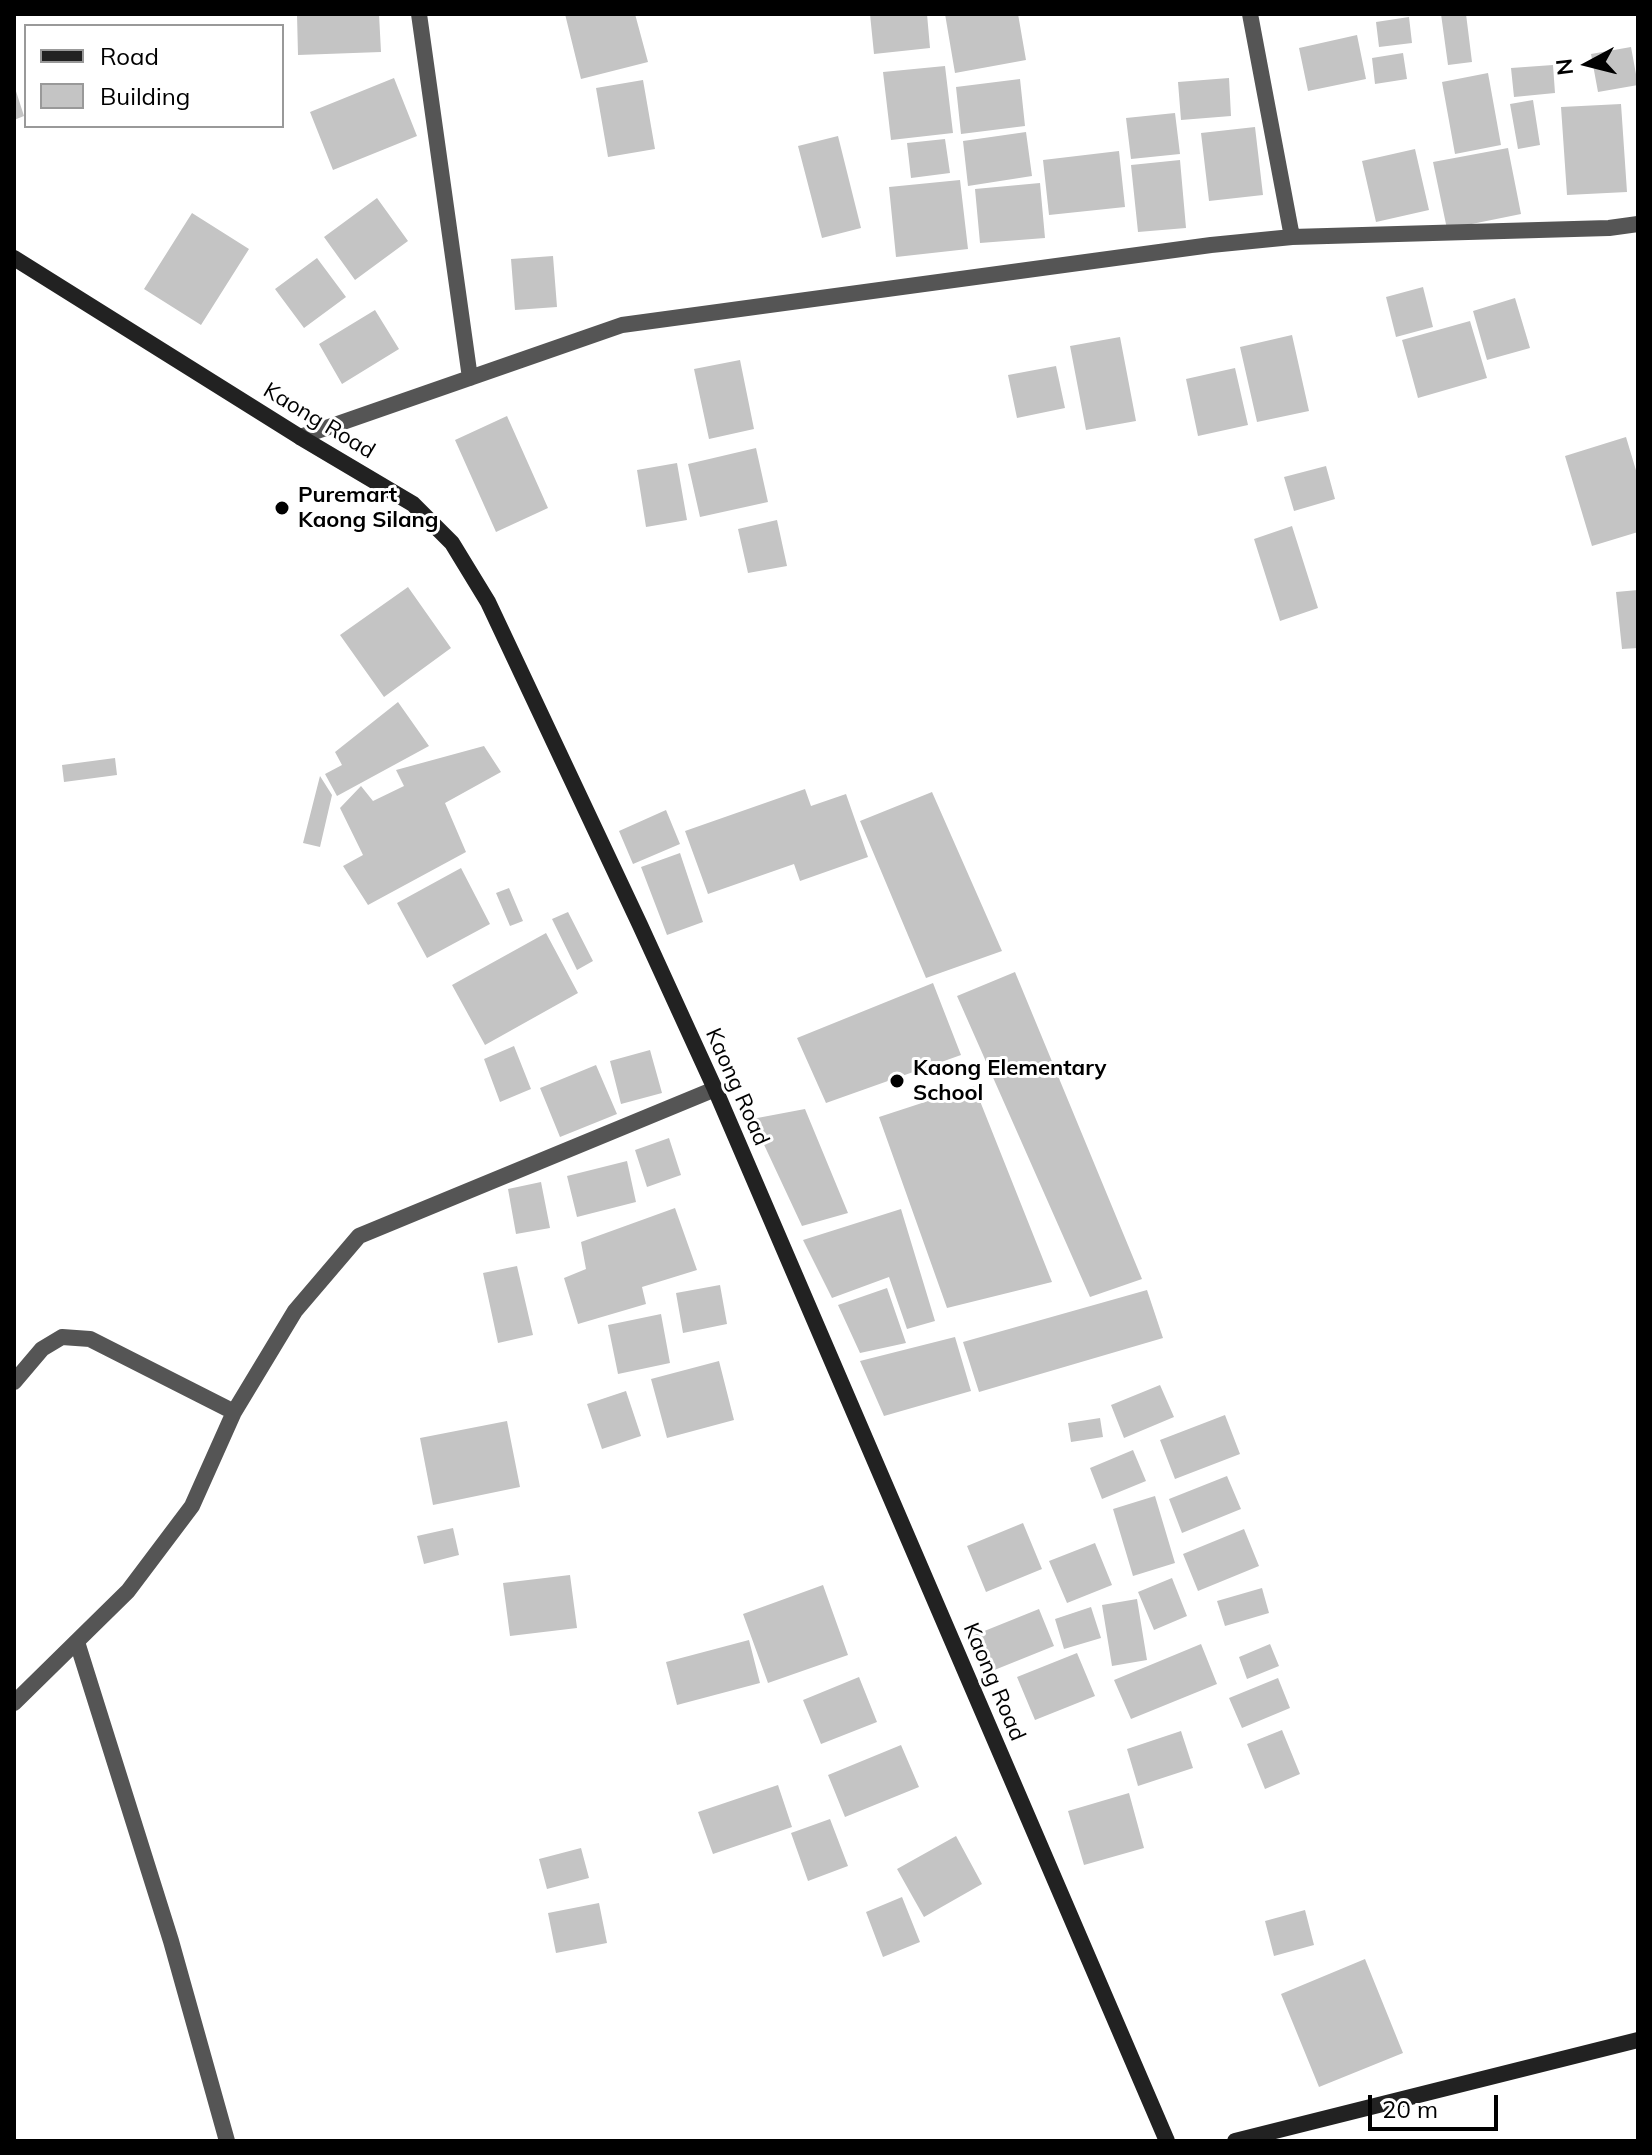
<!DOCTYPE html>
<html>
<head>
<meta charset="utf-8">
<style>
  body { margin:0 }
  #map { position:relative; width:1652px; height:2155px; overflow:hidden; background:#fff; font-family:Mulish,sans-serif }
  canvas { display:block }
  .frame { position:absolute; inset:0; border:16px solid #000; pointer-events:none }
  .legend { position:absolute; left:24px; top:24px; width:260px; height:104px; box-sizing:border-box; background:#fff; border:2px solid #999; margin:0; padding:10px 14px; list-style:none; font-size:24px; color:#000 }
  .legend li { display:flex; align-items:center; gap:16px; height:40px }
  .legend b { width:40px; border:2px solid #999 }
  .north { position:absolute; left:1548px; top:24px; width:80px; height:80px; -webkit-text-stroke:6px #fff; paint-order:stroke; rotate:263deg; font-size:22px; font-weight:700; line-height:32px; text-align:center; color:#000 }
  .north::after { content:''; display:block; margin:auto; width:28px; height:36px; background:#000; clip-path:polygon(50% 0,100% 100%,50% 72%,0 100%) }
  .scale { position:absolute; left:1368px; top:2095px; width:130px; height:36px; box-sizing:border-box; border:4px solid #000; border-top:0; padding-left:10px; font-size:24px; line-height:28px; white-space:nowrap; color:#000; -webkit-text-stroke:6px #fff; paint-order:stroke }
</style>
</head>
<body>
<div id="map">
<canvas width="1652" height="2155"></canvas>
<div class="frame"></div>
<ul class="legend">
<li><b style="height:10px;background:#222"></b>Road</li>
<li><b style="height:22px;background:#c4c4c4"></b>Building</li>
</ul>
<div class="north">N</div>
<div class="scale">20 m</div>
</div>
<script>
const ctx = document.querySelector('canvas').getContext('2d');
ctx.lineJoin = 'round';
function fillPath(path, color) { ctx.fillStyle = color; ctx.fill(path, 'evenodd'); }
function strokePath(path, color, width, dash) { ctx.strokeStyle = color; ctx.lineWidth = width; ctx.lineCap = dash ? 'butt' : 'round'; ctx.setLineDash(dash || []); ctx.stroke(path); }
function drawText(font, color, halo, rows, align = 'center') {
  ctx.font = font + ' Mulish,sans-serif'; ctx.lineWidth = 6; ctx.setLineDash([]); ctx.textBaseline = 'middle'; ctx.strokeStyle = halo; ctx.fillStyle = color; for (const [text, x, y, turn = 0] of rows) {
    ctx.save(); ctx.translate(x, y); ctx.rotate((+turn || 0) * Math.PI / 180); ctx.textAlign = isNaN(turn) ? turn : align; if (halo) ctx.strokeText(text, 0, 0); ctx.fillText(text, 0, 0); ctx.restore();
  }
}
const building = new Path2D(`
  M297 14H379L381 52 298 55Z
  M565 14H635L648 62 581 79Z
  M870 14H927L930 48 874 54Z
  M945 14H1018L1026 60 955 73Z
  M1441 14H1466L1472 62 1448 65Z
  M1409 17 1412 43 1379 47 1376 22Z
  M1357 35 1366 79 1308 91 1299 48Z
  M1631 47 1638 85 1598 92 1591 54Z
  M1403 53 1407 79 1375 84 1372 58Z
  M1553 65 1555 93 1514 97 1511 68Z
  M945 66 953 133 891 140 883 72Z
  M1488 73 1501 145 1455 154 1442 82Z
  M394 78 417 136 333 170 310 112Z
  M1229 78 1231 116 1181 120 1178 82Z
  M1020 79 1025 126 961 134 956 87Z
  M643 80 655 149 608 157 596 88Z
  M14 85 24 116 14 120Z
  M1533 100 1540 145 1518 149 1510 104Z
  M1621 104 1627 192 1567 195 1561 107Z
  M1175 113 1180 154 1131 159 1126 118Z
  M1255 127 1263 195 1209 201 1201 133Z
  M1026 132 1032 176 968 186 963 141Z
  M838 136 861 228 822 238 798 146Z
  M945 139 950 173 911 178 907 143Z
  M1508 148 1521 214 1447 229 1433 162Z
  M1415 149 1429 210 1376 222 1362 161Z
  M1119 151 1125 207 1049 215 1043 160Z
  M1180 160 1186 228 1138 232 1131 165Z
  M960 180 968 249 896 257 889 187Z
  M1040 183 1045 238 980 243 975 189Z
  M377 198 408 241 355 280 324 237Z
  M192 213 249 249 201 325 144 289Z
  M553 256 557 307 515 310 511 259Z
  M317 258 346 297 304 328 275 289Z
  M1423 287 1433 327 1396 337 1386 297Z
  M1515 298 1530 348 1487 360 1473 311Z
  M375 310 399 349 342 384 319 344Z
  M1470 321 1487 378 1418 398 1402 340Z
  M1292 335 1309 411 1257 422 1240 347Z
  M1120 337 1136 421 1086 430 1070 346Z
  M740 360 754 429 709 439 694 369Z
  M1056 366 1065 408 1017 418 1008 375Z
  M1235 368 1248 425 1198 436 1186 379Z
  M507 416 548 508 496 532 455 440Z
  M1626 437 1638 477V532L1592 546 1565 456Z
  M756 448 768 502 700 517 688 464Z
  M677 463 687 520 646 527 637 470Z
  M1326 466 1335 499 1294 511 1284 477Z
  M777 520 787 566 748 573 738 529Z
  M1292 526 1318 608 1280 621 1254 539Z
  M408 587 451 648 384 697 340 635Z
  M1638 590V648L1622 649 1616 592Z
  M398 702 429 746 337 796 325 774 342 765 335 752Z
  M484 746 501 772 445 803 466 852 368 905 343 866 363 855 340 808 361 786 373 801 404 786 396 770Z
  M115 758 117 775 64 782 62 765Z
  M320 776 332 795 320 847 303 843Z
  M805 789 811 806 846 794 868 857 800 881 794 864 708 894 685 831Z
  M932 792 1002 951 926 978 860 821Z
  M666 810 680 844 633 864 619 831Z
  M680 853 703 922 667 935 641 867Z
  M461 868 490 924 427 958 397 903Z
  M509 888 523 921 510 926 496 893Z
  M568 912 593 961 577 970 552 919Z
  M546 933 578 993 485 1045 452 985Z
  M1015 972 1142 1279 1090 1297 957 996Z
  M933 983 961 1055 826 1103 797 1038Z
  M514 1046 531 1089 500 1102 484 1059Z
  M650 1050 662 1093 621 1104 610 1061Z
  M596 1065 617 1114 560 1137 540 1088Z
  M974 1086 1052 1282 947 1308 879 1117Z
  M805 1109 848 1213 802 1226 752 1119Z
  M669 1138 681 1175 647 1187 635 1150Z
  M627 1161 636 1202 577 1217 567 1176Z
  M541 1182 550 1228 516 1234 508 1189Z
  M675 1208 697 1270 642 1287 646 1304 578 1324 564 1278 586 1269 581 1242Z
  M901 1209 935 1321 907 1329 889 1277 832 1298 803 1240Z
  M517 1266 533 1335 498 1343 483 1273Z
  M720 1285 727 1324 683 1333 676 1293Z
  M887 1288 906 1343 860 1353 838 1305Z
  M1147 1290 1163 1338 979 1392 963 1342Z
  M661 1314 670 1363 618 1374 608 1325Z
  M955 1337 971 1391 884 1416 860 1361Z
  M719 1361 734 1420 667 1438 651 1379Z
  M1160 1385 1174 1417 1124 1438 1111 1405Z
  M626 1391 641 1436 602 1449 587 1404Z
  M1225 1415 1240 1454 1175 1479 1160 1440Z
  M1100 1418 1103 1437 1071 1442 1068 1423Z
  M507 1421 520 1487 433 1505 420 1438Z
  M1133 1450 1146 1481 1102 1499 1090 1468Z
  M1227 1476 1241 1509 1182 1533 1169 1499Z
  M1155 1496 1175 1563 1133 1576 1113 1509Z
  M1023 1523 1042 1569 986 1592 967 1546Z
  M453 1528 459 1555 424 1564 417 1536Z
  M1244 1529 1259 1566 1198 1591 1183 1554Z
  M1095 1543 1112 1585 1067 1603 1049 1561Z
  M570 1575 577 1628 510 1636 503 1583Z
  M1172 1578 1187 1616 1154 1630 1138 1592Z
  M823 1585 848 1655 768 1683 743 1614Z
  M1262 1588 1269 1613 1225 1626 1217 1601Z
  M1137 1599 1147 1660 1112 1666 1102 1605Z
  M1091 1607 1101 1638 1064 1649 1055 1619Z
  M1039 1609 1054 1646 982 1675 967 1638Z
  M749 1640 760 1683 677 1705 666 1662Z
  M1201 1644 1217 1684 1131 1719 1114 1680Z
  M1270 1644 1279 1666 1247 1679 1239 1657Z
  M1077 1653 1095 1696 1035 1720 1017 1677Z
  M859 1677 877 1722 821 1744 803 1700Z
  M1278 1678 1290 1708 1242 1728 1229 1698Z
  M1282 1730 1300 1774 1265 1789 1247 1744Z
  M1181 1731 1193 1768 1138 1786 1127 1749Z
  M901 1745 919 1787 845 1817 828 1775Z
  M778 1785 792 1827 713 1854 698 1812Z
  M1129 1793 1144 1848 1084 1865 1068 1811Z
  M830 1819 848 1866 808 1881 791 1833Z
  M956 1836 982 1884 924 1917 897 1869Z
  M581 1848 589 1878 547 1889 539 1859Z
  M902 1897 920 1942 883 1957 866 1912Z
  M599 1903 607 1943 556 1953 548 1913Z
  M1305 1910 1314 1945 1274 1956 1265 1921Z
  M1365 1959 1403 2053 1319 2087 1281 1994Z`);
const minor = new Path2D(`
  M419 14 470 378
  M1250 14 1292 237
  M300 437 622 325 1211 245 1292 237 1609 228 1638 224
  M14 1382 42 1349 62 1337 90 1339 234 1412
  M77 1642 171 1941 227 2141
  M14 1703 128 1591 192 1506 234 1412 295 1311 359 1236 715 1089`);
const secondary = new Path2D(`
  M14 258 300 437 413 504 452 543 488 602 640 925 715 1089 1167 2141
  M1235 2141 1638 2040`);
const markers = [
  [282,508,8,"#000"],
  [897,1081,8,"#000"]
];
const streetNames = [
  ["Kaong Road",319,421,31],
  ["Kaong Road",737,1087,66],
  ["Kaong Road",994,1682,67]
];
const poiNames = [
  ["Puremart",298,495],
  ["Kaong Silang",298,520],
  ["Kaong Elementary",913,1068],
  ["School",913,1093]
];
fillPath(building, '#c4c4c4');
strokePath(minor, '#555', 16);
strokePath(secondary, '#222', 16);
for (const [x, y, r, color] of markers) { const dot = new Path2D(); dot.arc(x, y, r, 0, 2 * Math.PI); ctx.fillStyle = color; ctx.fill(dot); strokePath(dot, '#fff', 3); }
drawText('22px', '#000', '#fff', streetNames);
drawText('bold 22px', '#000', '#fff', poiNames, 'left');
</script>
</body>
</html>
